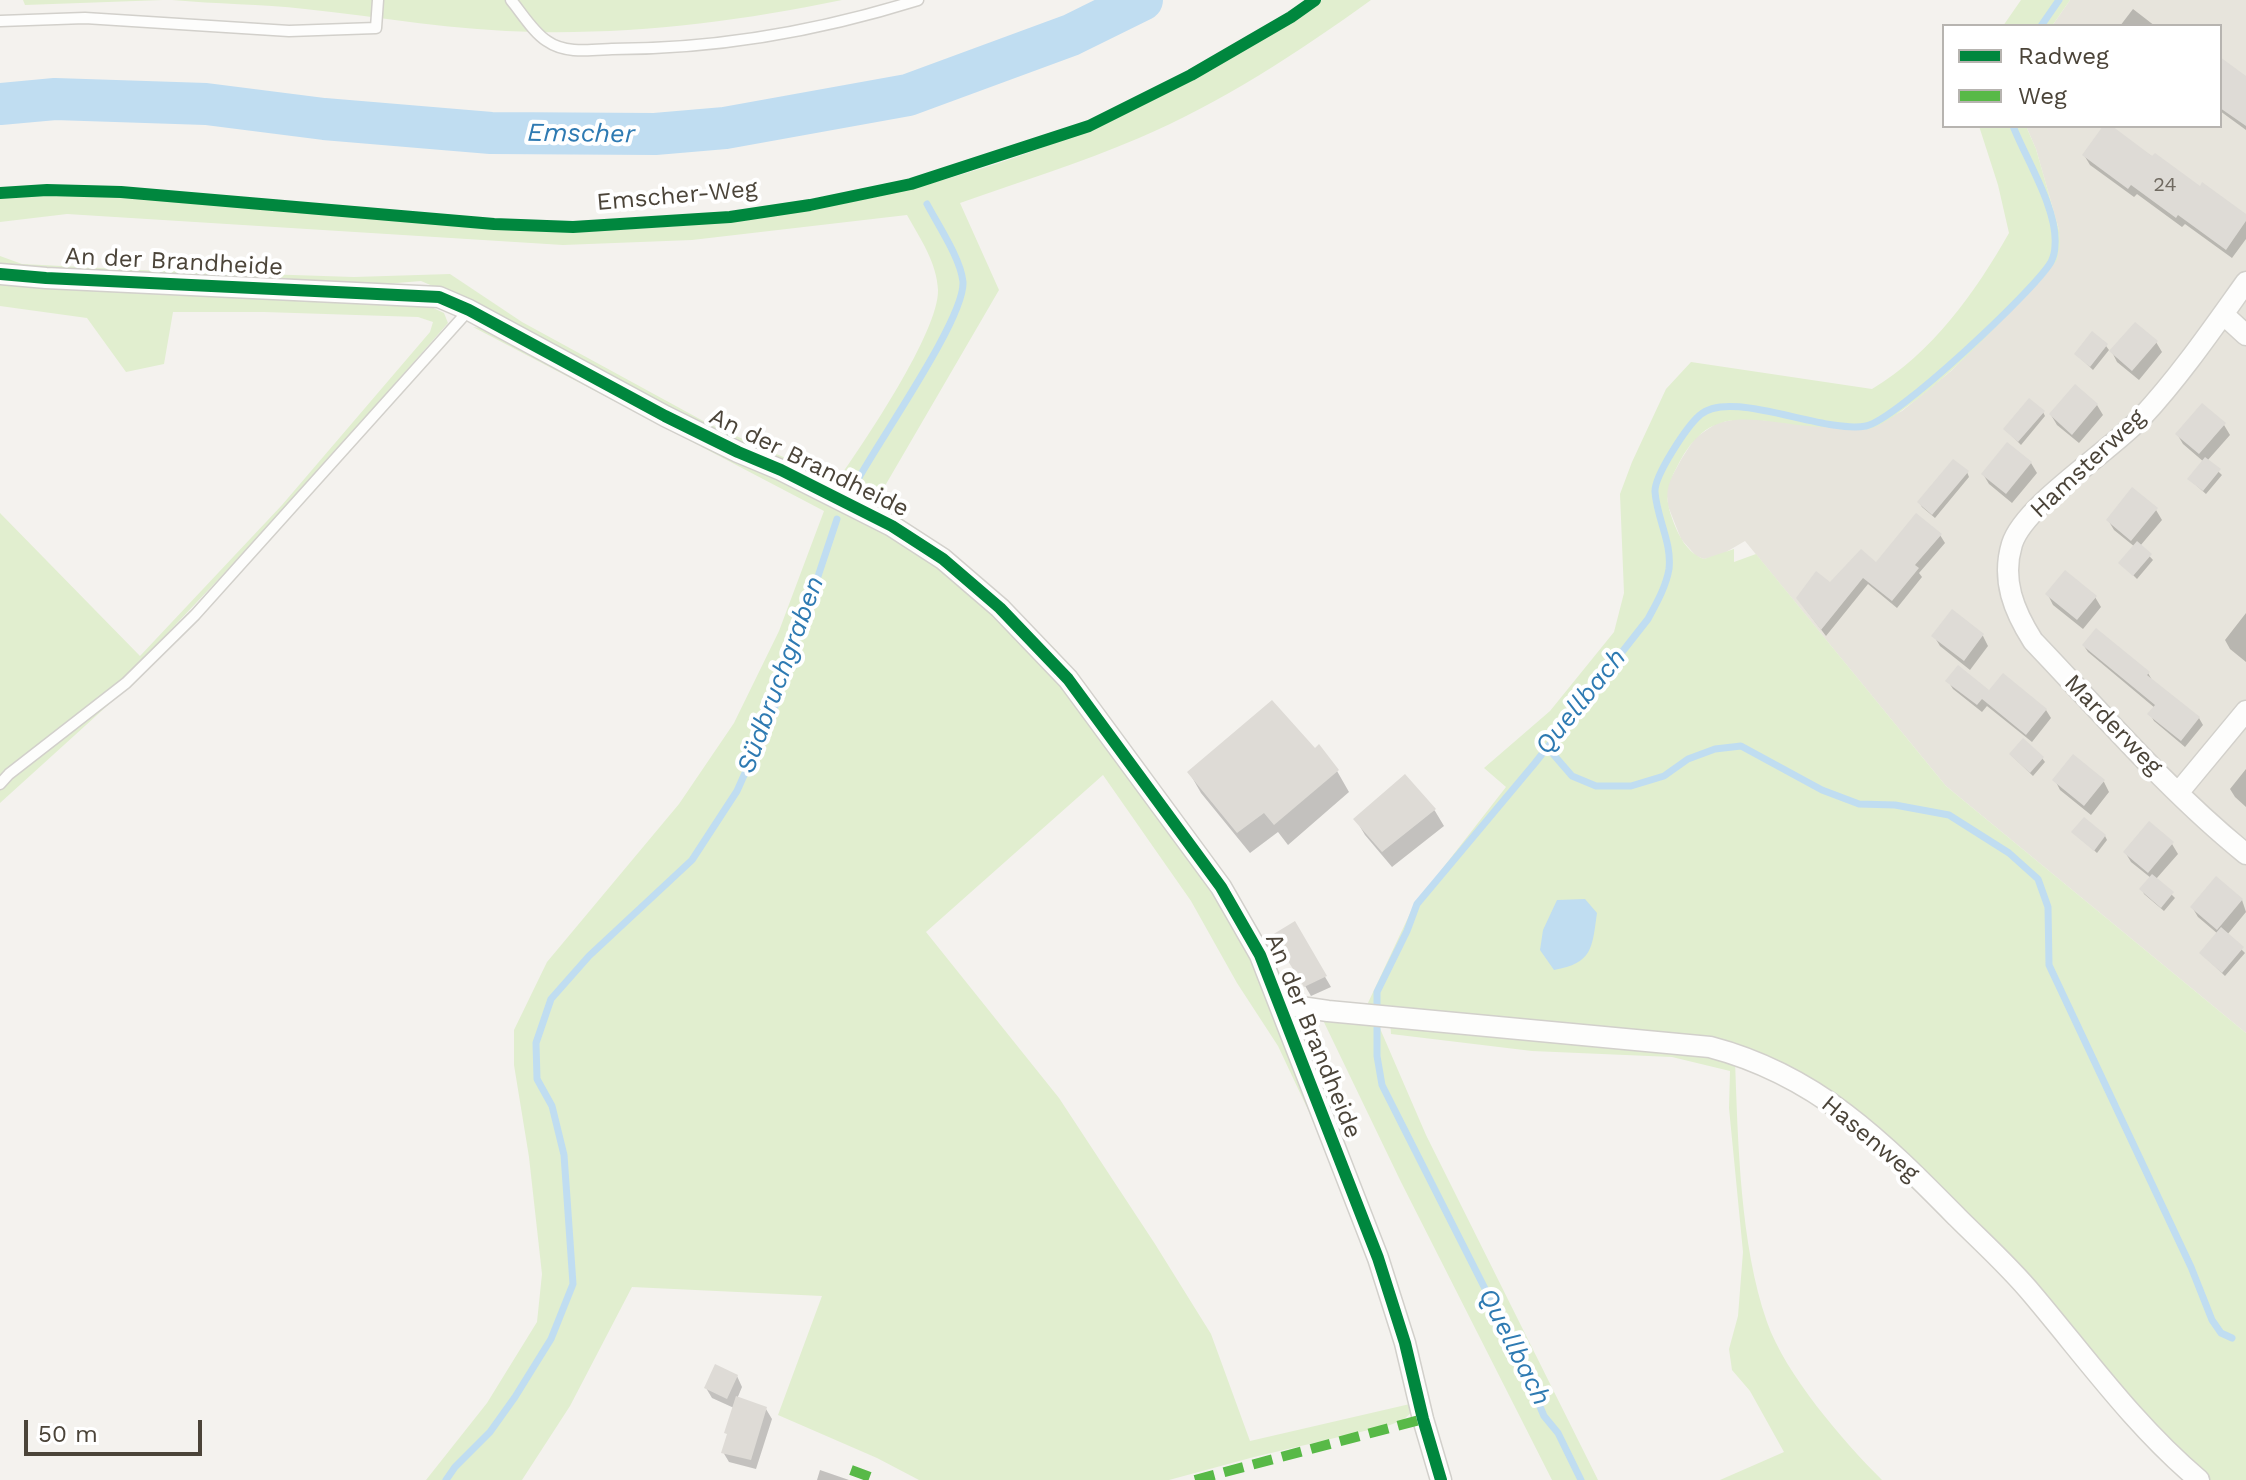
<!DOCTYPE html>
<html>
<head>
<meta charset="utf-8">
<style>
  body { margin:0 }
  #map { position:relative; width:2246px; height:1480px; overflow:hidden; background:#f4f2ee; font-family:"Work Sans",sans-serif }
  canvas { display:block }
  .legend { position:absolute; left:1942px; top:24px; width:280px; height:104px; box-sizing:border-box; background:#fff; border:2px solid #b7b4b0; margin:0; padding:10px 14px; list-style:none; font-size:24px; color:#4b4439 }
  .legend li { display:flex; align-items:center; gap:16px; height:40px }
  .legend b { width:40px; border:2px solid #b7b4b0 }
  .scale { position:absolute; left:24px; top:1420px; width:178px; height:36px; box-sizing:border-box; border:4px solid #4b4439; border-top:0; padding-left:10px; font-size:24px; line-height:28px; white-space:nowrap; color:#4b4439; -webkit-text-stroke:6px #fff; paint-order:stroke }
</style>
</head>
<body>
<div id="map">
<canvas width="2246" height="1480"></canvas>
<ul class="legend">
<li><b style="height:10px;background:#00873e"></b>Radweg</li>
<li><b style="height:10px;background:#58b947"></b>Weg</li>
</ul>
<div class="scale">50 m</div>
</div>
<script>
const ctx = document.querySelector('canvas').getContext('2d');
ctx.lineJoin = 'round';
function fillPath(path, color) { ctx.fillStyle = color; ctx.fill(path, 'evenodd'); }
function strokePath(path, color, width, dash) { ctx.strokeStyle = color; ctx.lineWidth = width; ctx.lineCap = dash ? 'butt' : 'round'; ctx.setLineDash(dash || []); ctx.stroke(path); }
function drawText(font, color, halo, rows, align = 'center') {
  ctx.font = font + ' "Work Sans",sans-serif'; ctx.lineWidth = 8; ctx.setLineDash([]); ctx.textBaseline = 'middle'; ctx.strokeStyle = halo; ctx.fillStyle = color; for (const [text, x, y, turn = 0] of rows) {
    ctx.save(); ctx.translate(x, y); ctx.rotate((+turn || 0) * Math.PI / 180); ctx.textAlign = isNaN(turn) ? turn : align; if (halo) ctx.strokeText(text, 0, 0); ctx.fillText(text, 0, 0); ctx.restore();
  }
}
const residential = new Path2D(`
  M2070 0H2246V1033L1946 786 1745 541 1721 555 1704 559 1696 556 1681 539 1668 506 1666 487 1682 458 1695 438 1717 423 1742 418 1864 430 1902 411 1951 371 2047 273 2059 230 2036 149 2026 126H2220V26H2052Z`);
const green = new Path2D(`
  M23 0H163L25 5Z
  M172 0H842C741 21 638 34 535 32 458 31 381 17 305 9 261 4 216 4 172 0Z
  M1322 0H1371C1299 52 1221 103 1139 138 1081 163 1019 182 960 203L999 290 875 503C944 541 1003 595 1058 652L1054 653 946 556 647 401 509 322 435 287 421 281 373 285 56 272 0 265V256L22 264 140 270 354 277 450 274 522 322 707 423 837 481C863 444 939 332 938 290 937 263 920 238 907 215L692 240 563 245 67 214 0 222V198L71 194 107 196 532 231C728 233 931 201 1111 119 1185 86 1255 45 1322 0Z
  M2021 0H2070L2052 26H2003Z
  M1979 126H2026L2036 149 2059 230 2060 245 2057 260 2047 273C2005 317 1964 363 1916 400 1903 409 1889 421 1875 427 1864 432 1851 429 1839 428 1821 427 1802 426 1784 423 1736 417 1707 413 1680 461 1668 484 1663 492 1672 518 1678 535 1687 553 1704 559L1734 549V562L1756 554 1946 786 2246 1033V1480H2208L2193 1468 1974 1221 1736 1046 1367 1005 1414 905 1506 787 1484 768 1550 711 1614 632 1624 593 1620 494 1632 462 1666 389 1691 362 1872 389C1932 353 1975 293 2009 233L1998 185Z
  M0 282 150 293 429 306 444 313 448 323 287 507 144 658 150 667 0 803V513L140 656 282 505 430 332 433 322 418 317 264 312H173L164 364 126 372 87 318 0 306Z
  M473 327 488 329 736 459 807 489 872 520 922 553 980 598 1055 673 1198 865 1230 913 1261 975 1375 1266 1389 1305 1414 1400 1412 1412 1403 1420 1390 1425 1254 1457 1169 1480H919L877 1458 778 1415 822 1296 632 1287 570 1406 522 1480H426L487 1403 537 1322 542 1274 529 1157 514 1065V1030L547 962 679 804 734 723 779 631 824 511ZM1103 775 1191 901 1237 983 1278 1046 1317 1129 1383 1301 1406 1376 1410 1404 1250 1441 1211 1334 1155 1244 1059 1098 926 932Z
  M1372 1010 1426 1135 1598 1480H1552L1401 1182 1321 1016Z
  M1390 1020 1458 1025 1735 1060C1738 1142 1740 1244 1767 1322 1785 1374 1843 1441 1882 1480H1720L1784 1452 1750 1391 1732 1370 1729 1349 1738 1316 1743 1252 1729 1108 1730 1071 1672 1057 1532 1051 1391 1034Z`);
const water = new Path2D(`
  M1585 899 1597 913C1592 948 1593 963 1554 970L1540 950 1543 930 1557 900Z`);
const shadow = new Path2D(`
  M2133 9 2155 26H2120Z
  M2220 63 2246 77V130L2220 111Z
  M2105 126 2246 217V239L2232 258 2185 224 2182 227 2137 194 2134 197 2090 165 2084 155Z
  M2156 342 2162 352 2139 380 2117 362 2112 352Z
  M2106 346 2109 350 2093 370 2076 354Z
  M2075 386 2097 405 2103 415 2079 443 2057 425 2051 415Z
  M2043 412 2045 416 2021 445 2005 429Z
  M2224 425 2230 435 2207 461 2222 475 2206 494 2189 479 2204 462 2183 444 2177 434Z
  M2031 463 2037 473 2012 503 1989 484 1983 474Z
  M1967 472 1969 477 1935 518 1922 507 1919 502Z
  M2156 510 2162 520 2140 546 2153 560 2137 579 2121 563 2135 547 2114 530 2108 520Z
  M1940 535 1945 543 1919 573 1922 577 1897 608 1868 584 1826 636 1803 606 1876 565Z
  M2048 595 2095 597 2101 607 2083 629 2053 605Z
  M1953 612 1983 636 1988 646 1970 670 1940 646 1934 636Z
  M2246 613V662L2230 649 2225 640Z
  M2084 646 2148 673 2152 680 2199 718 2203 725 2185 747 2154 721 2150 714 2155 708 2088 652Z
  M1948 681 2046 710 2051 718 2032 742 1987 706 1982 712 1953 689Z
  M1315 750 1337 771 1349 792 1288 845 1278 832 1250 853 1201 793 1189 772Z
  M2011 755 2042 758 2045 762 2033 776Z
  M2074 757 2104 782 2109 792 2091 815 2060 790 2055 780Z
  M2246 769V807L2235 797 2230 789Z
  M1405 777 1435 811 1444 826 1392 867 1365 835 1356 820Z
  M2074 832 2105 836 2107 840 2097 853Z
  M2172 844 2178 854 2156 879 2175 898 2164 911 2144 894 2142 889 2151 878 2131 862 2125 852Z
  M2242 900 2246 912 2227 935 2245 953 2225 976 2201 953 2218 934 2198 917 2192 907Z
  M1294 924 1331 987 1311 996 1275 935Z
  M737 1376 742 1387 737 1399 766 1409 772 1419 756 1469 729 1462 723 1452 734 1408 712 1398 706 1388Z
  M820 1470 849 1480H817Z`);
const stream = new Path2D(`
  M2041 26 2059 0
  M856 483C877 443 965 319 963 282 961 259 938 225 927 204
  M1550 746 1553 754 1572 776 1596 786H1631L1664 776 1688 759 1715 749 1741 746 1822 790 1859 804 1895 805 1949 815 2009 853 2038 879 2048 907 2049 965 2191 1267 2212 1320 2221 1333 2232 1338
  M446 1480 455 1467 490 1432 515 1397 551 1339 573 1284 564 1155 552 1106 537 1079 536 1043 551 999 589 956 692 860 737 791 775 706 837 519
  M1581 1480 1558 1433 1544 1416 1514 1346 1382 1085 1377 1056V992L1407 931 1417 904 1535 763 1648 619C1656 604 1666 587 1669 569 1672 542 1657 519 1655 492 1654 476 1687 426 1700 415 1730 388 1823 434 1866 426 1895 421 2034 291 2051 262 2053 258 2055 250 2055 245 2058 210 2026 159 2013 126`);
const river = new Path2D(`
  M0 104 55 99 206 104 324 119 491 133 655 134 725 128 908 95 1071 35 1142 0`);
const building = new Path2D(`
  M2220 57 2246 76V126L2220 108Z
  M2103 126H2112L2152 156 2155 153 2200 186 2202 182 2246 214V221L2226 250 2178 215 2176 218 2131 185 2128 189 2082 155Z
  M2135 322 2158 341 2132 371 2109 351Z
  M2092 331 2108 344 2090 367 2074 354Z
  M2075 384 2098 404 2072 435 2049 414Z
  M2029 398 2045 411 2018 442 2003 429Z
  M2202 403 2226 423 2199 454 2175 434Z
  M2007 442 2032 462 2006 494 1981 474Z
  M2205 457 2221 469 2203 491 2187 479Z
  M1953 459 1969 471 1932 515 1917 502Z
  M2132 487 2158 508 2131 541 2106 520Z
  M1916 513 1942 534 1915 565 1919 568 1892 601 1863 578 1821 630 1796 598 1816 571 1830 582 1861 549 1876 562Z
  M2137 541 2152 554 2133 576 2118 563Z
  M2065 570 2097 596 2077 620 2045 594Z
  M1952 609 1984 634 1964 661 1931 636Z
  M2096 628 2150 672 2147 675 2200 717 2181 741 2147 714 2155 705 2082 645Z
  M1958 665 1989 690 1985 695 2003 673 2047 709 2026 735 1982 699 1977 705 1945 681Z
  M1272 700 1315 748 1319 744 1339 770 1274 825 1264 813 1237 833 1187 772Z
  M2023 738 2044 757 2030 773 2009 754Z
  M2073 754 2105 780 2084 806 2052 780Z
  M1405 774 1436 809 1382 852 1353 819Z
  M2084 817 2106 835 2094 851 2071 832Z
  M2149 821 2174 842 2148 873 2123 852Z
  M2152 874 2174 892 2161 908 2139 889Z
  M2216 876 2243 899 2217 930 2190 907Z
  M1295 921 1327 976 1304 987 1272 935Z
  M2221 927 2244 947 2222 973 2199 953Z
  M715 1364 738 1375 727 1399 704 1388Z
  M736 1396 767 1407 751 1460 721 1453 727 1434 724 1433Z`);
const lane = new Path2D(`
  M511 0C521 12 533 32 547 41 565 54 591 50 612 49 717 49 819 31 918 0
  M0 21 85 18 289 31 376 28 378 0
  M0 784 9 774 126 683 195 615 469 310`);
const street = new Path2D(`
  M0 274 46 278 439 297 469 310 665 416 738 452 781 470 892 526 943 559 1000 608 1068 679 1221 887 1260 955 1378 1258 1405 1343 1423 1419 1441 1480
  M2246 282C2213 328 2180 376 2142 417 2112 450 2024 505 2012 544 2001 580 2014 611 2033 641 2102 713 2168 791 2246 854
  M2223 314 2246 335
  M2178 793 2246 711
  M1280 1004 1328 1011 1710 1047C1817 1075 1882 1141 1957 1217 1982 1242 2010 1267 2033 1295 2087 1359 2135 1426 2199 1480`);
const quiet = new Path2D(`
  M851 1470 878 1480
  M1195 1480 1423 1419`);
const cycleway = new Path2D(`
  M0 193 47 190 121 192 494 224 573 227 730 217 810 205 911 184 1089 126 1191 75 1291 17 1315 0
  M0 274 46 278 439 297 469 310 665 416 738 452 781 470 892 526 943 559 1000 608 1068 679 1221 887 1260 955 1378 1258 1405 1343 1423 1419 1441 1480`);
const numberNames = [
  ["24",2165,185]
];
const streetNames = [
  ["Emscher-Weg",677,196,-5],
  ["An der Brandheide",174,262,3],
  ["An der Brandheide",809,463,26],
  ["Hamsterweg",2088,464,-43],
  ["Marderweg",2113,725,46],
  ["An der Brandheide",1313,1036,68],
  ["Hasenweg",1870,1139,40]
];
const waterNames = [
  ["Emscher",581,134,1],
  ["Südbruchgraben",781,675,-70],
  ["Quellbach",1581,702,-51],
  ["Quellbach",1514,1347,63]
];
fillPath(residential, '#e7e4dc');
fillPath(green, '#e1eecf');
fillPath(water, '#c0ddf1');
fillPath(shadow, '#0003');
strokePath(stream, '#c0ddf1', 7);
strokePath(river, '#c0ddf1', 42);
fillPath(building, '#dedbd6');
strokePath(lane, '#d2d0cb', 13);
strokePath(street, '#d2d0cb', 23);
strokePath(lane, '#fdfdfc', 10);
strokePath(street, '#fdfdfc', 20);
strokePath(quiet, '#58b947', 10, [20, 10]);
strokePath(cycleway, '#00873e', 12);
drawText('20px', '#706a61', null, numberNames);
drawText('24px', '#4b4439', '#fff', streetNames);
drawText('italic 26px', '#2e7ab2', '#fff', waterNames);
</script>
</body>
</html>
